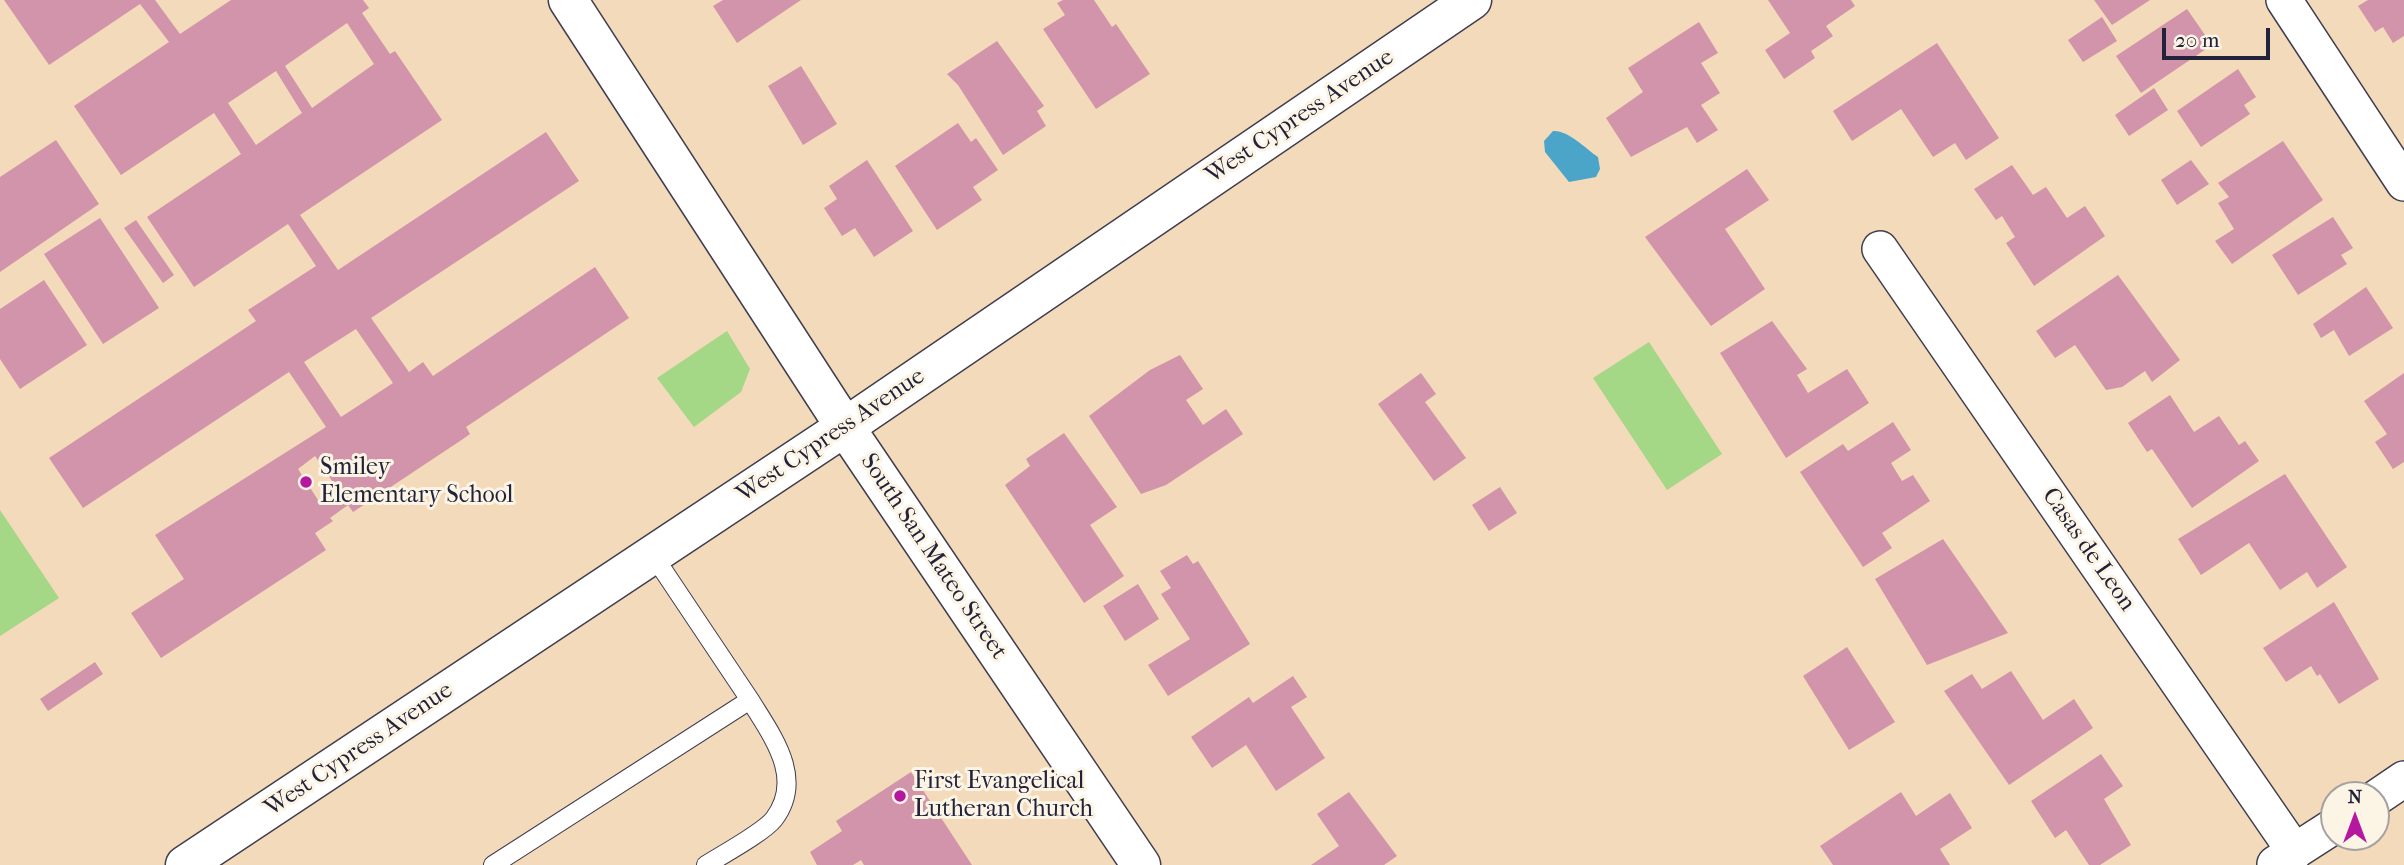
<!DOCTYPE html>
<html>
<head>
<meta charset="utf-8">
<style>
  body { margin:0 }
  #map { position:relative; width:2404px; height:865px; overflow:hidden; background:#f3daba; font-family:"IM FELL French Canon",serif }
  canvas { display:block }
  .north { position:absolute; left:2320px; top:781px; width:70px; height:70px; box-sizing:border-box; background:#fcf5e5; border:2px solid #a5a1a1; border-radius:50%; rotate:0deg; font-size:19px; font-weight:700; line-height:28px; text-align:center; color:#22223b }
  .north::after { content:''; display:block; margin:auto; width:24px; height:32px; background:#b5179e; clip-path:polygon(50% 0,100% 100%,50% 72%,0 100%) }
  .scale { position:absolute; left:2162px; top:28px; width:108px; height:32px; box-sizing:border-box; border:4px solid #22223b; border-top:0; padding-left:9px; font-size:21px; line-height:24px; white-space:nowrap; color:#22223b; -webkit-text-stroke:5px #fcf5e5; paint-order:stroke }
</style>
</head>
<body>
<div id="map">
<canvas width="2404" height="865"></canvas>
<div class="north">N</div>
<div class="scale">20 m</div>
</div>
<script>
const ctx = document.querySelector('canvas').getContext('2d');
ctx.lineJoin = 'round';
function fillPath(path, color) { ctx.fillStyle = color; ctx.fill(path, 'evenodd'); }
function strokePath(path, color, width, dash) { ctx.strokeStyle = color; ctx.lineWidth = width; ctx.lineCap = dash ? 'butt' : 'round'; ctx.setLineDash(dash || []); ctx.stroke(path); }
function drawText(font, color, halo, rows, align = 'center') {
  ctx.font = font + ' "IM FELL French Canon",serif'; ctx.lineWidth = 6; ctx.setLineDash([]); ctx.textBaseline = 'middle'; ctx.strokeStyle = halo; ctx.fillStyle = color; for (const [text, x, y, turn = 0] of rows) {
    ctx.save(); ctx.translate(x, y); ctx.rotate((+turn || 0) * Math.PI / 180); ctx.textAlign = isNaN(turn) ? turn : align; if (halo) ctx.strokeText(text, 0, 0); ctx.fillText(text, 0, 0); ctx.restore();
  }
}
const green = new Path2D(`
  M727 331 750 369 741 392 694 427 657 378Z
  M1649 342 1722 454 1667 490 1593 378Z
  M0 510 59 598 0 636Z`);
const water = new Path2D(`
  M1553 131C1568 130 1585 148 1598 157L1600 169 1596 177 1569 182 1545 152 1544 141Z`);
const building = new Path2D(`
  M4 0H155L180 34 231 0H363L369 8 362 13 390 54 395 51 442 120 300 215 338 270 546 132 579 181 371 318 409 372 423 362 433 376 595 267 629 318 466 427 470 434 463 439 353 512 348 505 330 518 333 521 315 533 326 550 161 658 131 613 184 579 155 535 326 427 289 372 83 508 49 458 256 321 248 310 316 266 288 224 194 287 147 217 241 154 214 113 121 175 74 106 169 42 140 4 49 65ZM347 23 374 64 312 108 285 66ZM276 71 302 113 256 145 228 103ZM356 329 393 383 341 417 304 362ZM315 456 337 488 318 500 298 469Z
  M723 0H801L737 43 713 6Z
  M1063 0H1094L1112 27 1116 24 1150 74 1096 109 1043 29 1065 15 1057 3Z
  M1768 0H1851L1855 6 1826 26 1833 36 1811 51 1815 58 1784 79 1765 50 1790 33Z
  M2094 0H2150L2112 25Z
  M2368 0H2404V36L2393 43 2383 27 2375 32 2358 6Z
  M2187 9 2212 45 2141 93 2116 56Z
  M2102 17 2117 41 2083 62 2068 40Z
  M1699 22 1718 53 1701 63 1720 93 1701 105 1718 130 1697 143 1687 127 1631 157 1606 118 1643 92 1628 68Z
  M997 41 1044 106 1037 111 1046 126 1003 155 958 85 947 74Z
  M1937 43 1999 138 1966 160 1955 143 1933 157 1901 109 1852 141 1833 111Z
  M801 66 837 124 803 145 768 86Z
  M2238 69 2256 97 2244 105 2250 114 2201 147 2177 111Z
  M2154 88 2168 110 2129 136 2115 115Z
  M958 123 971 142 976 138 998 170 973 187 982 200 937 230 895 166Z
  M56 140 99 204 0 272V177Z
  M2283 141 2323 200 2232 264 2215 241 2234 229 2218 203 2229 197 2218 183Z
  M867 160 913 231 874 257 855 228 842 236 824 208 837 199 829 186Z
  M2191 160 2209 184 2177 205 2161 180Z
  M2012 165 2033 195 2046 187 2067 218 2085 206 2105 236 2034 286 2006 243 2015 237 2002 216 1996 220 1974 189Z
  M1747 169 1769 200 1725 229 1765 289 1711 326 1645 237Z
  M2333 217 2353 248 2341 255 2347 264 2298 295 2272 255Z
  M100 218 159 308 103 344 44 254Z
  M136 220 174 275 163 283 124 228Z
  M2118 275 2180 360 2152 382 2145 371 2122 387 2106 390 2075 345 2055 358 2036 331Z
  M44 280 87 345 20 389 0 359V309Z
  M2366 287 2393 328 2349 356 2334 330 2321 338 2313 324Z
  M1772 321 1807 369 1797 375 1808 393 1847 369 1869 403 1786 458 1720 353Z
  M1180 355 1203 389 1186 400 1203 425 1226 409 1243 434 1166 485 1141 494 1089 416 1150 370Z
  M1421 373 1436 394 1425 402 1466 458 1434 481 1378 404Z
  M2404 373V462L2393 469 2375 442 2387 434 2364 401Z
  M2170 395 2194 432 2219 416 2239 445 2245 441 2259 461 2192 508 2152 449 2147 452 2128 423Z
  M1893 422 1911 450 1891 463 1902 481 1913 475 1930 501 1882 533 1892 548 1863 567 1800 472 1843 444 1848 451Z
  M1064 433 1117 507 1090 525 1124 576 1084 603 1005 485 1030 466 1026 459Z
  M2285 474 2347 567 2317 588 2307 572 2280 590 2249 543 2201 575 2178 539Z
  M1500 487 1517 513 1489 531 1472 505Z
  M1943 539 2008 633 1927 665 1875 579Z
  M1187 555 1193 564 1198 561 1250 644 1168 696 1148 665 1190 639 1161 594 1171 588 1160 571Z
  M1138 584 1159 619 1125 641 1103 606Z
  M2334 602 2379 679 2339 704 2320 674 2317 676 2311 666 2286 682 2263 648Z
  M1847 647 1895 722 1849 750 1803 676Z
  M95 662 103 674 48 711 40 699Z
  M2011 671 2043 720 2074 699 2093 728 2009 785 1944 691 1972 674 1982 689Z
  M1293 676 1307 697 1291 707 1325 758 1276 791 1246 745 1212 768 1191 737 1249 697 1253 703Z
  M2101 754 2123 786 2104 799 2131 845 2100 865H2089L2066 830 2055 838 2031 801Z
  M911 772 972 865H864L861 860 853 865H817L810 852 842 831 836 821Z
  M1349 792 1397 856 1384 865H1311L1339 846 1317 814Z
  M1901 792 1916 816 1950 793 1972 828 1940 849 1950 865H1833L1820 846Z`);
const lane = new Path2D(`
  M653 555 750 700
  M493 865 750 700C772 736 805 778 774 819 764 832 722 855 706 865`);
const street = new Path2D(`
  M2284 0 2404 183
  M1880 249 2295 852
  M2376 798 2404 779
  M2275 864 2334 826`);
const secondary = new Path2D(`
  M568 0 845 427 1141 865
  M185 865 845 427 1472 0`);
const markers = [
  [306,482,7,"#b5179e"],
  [900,796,7,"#b5179e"]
];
const streetNames = [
  ["West Cypress Avenue",1300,117,-34],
  ["West Cypress Avenue",831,436,-34],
  ["Casas de Leon",2088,550,55],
  ["South San Mateo Street",933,557,56],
  ["West Cypress Avenue",359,750,-34]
];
const poiNames = [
  ["Smiley",320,468],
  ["Elementary School",320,496],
  ["First Evangelical",914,782],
  ["Lutheran Church",914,810]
];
fillPath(green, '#a4d786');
fillPath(water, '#4ba5c9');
fillPath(building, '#d194aa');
strokePath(lane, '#413e4e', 20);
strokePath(street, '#413e4e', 38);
strokePath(secondary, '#413e4e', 41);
strokePath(lane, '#fff', 18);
strokePath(street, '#fff', 35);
strokePath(secondary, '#fff', 38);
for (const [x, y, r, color] of markers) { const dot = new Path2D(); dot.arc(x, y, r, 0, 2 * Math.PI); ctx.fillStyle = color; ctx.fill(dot); strokePath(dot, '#fcf5e5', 2.5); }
drawText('24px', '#22223b', '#fcf5e5', streetNames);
drawText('24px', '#22223b', '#fcf5e5', poiNames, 'left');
</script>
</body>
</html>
